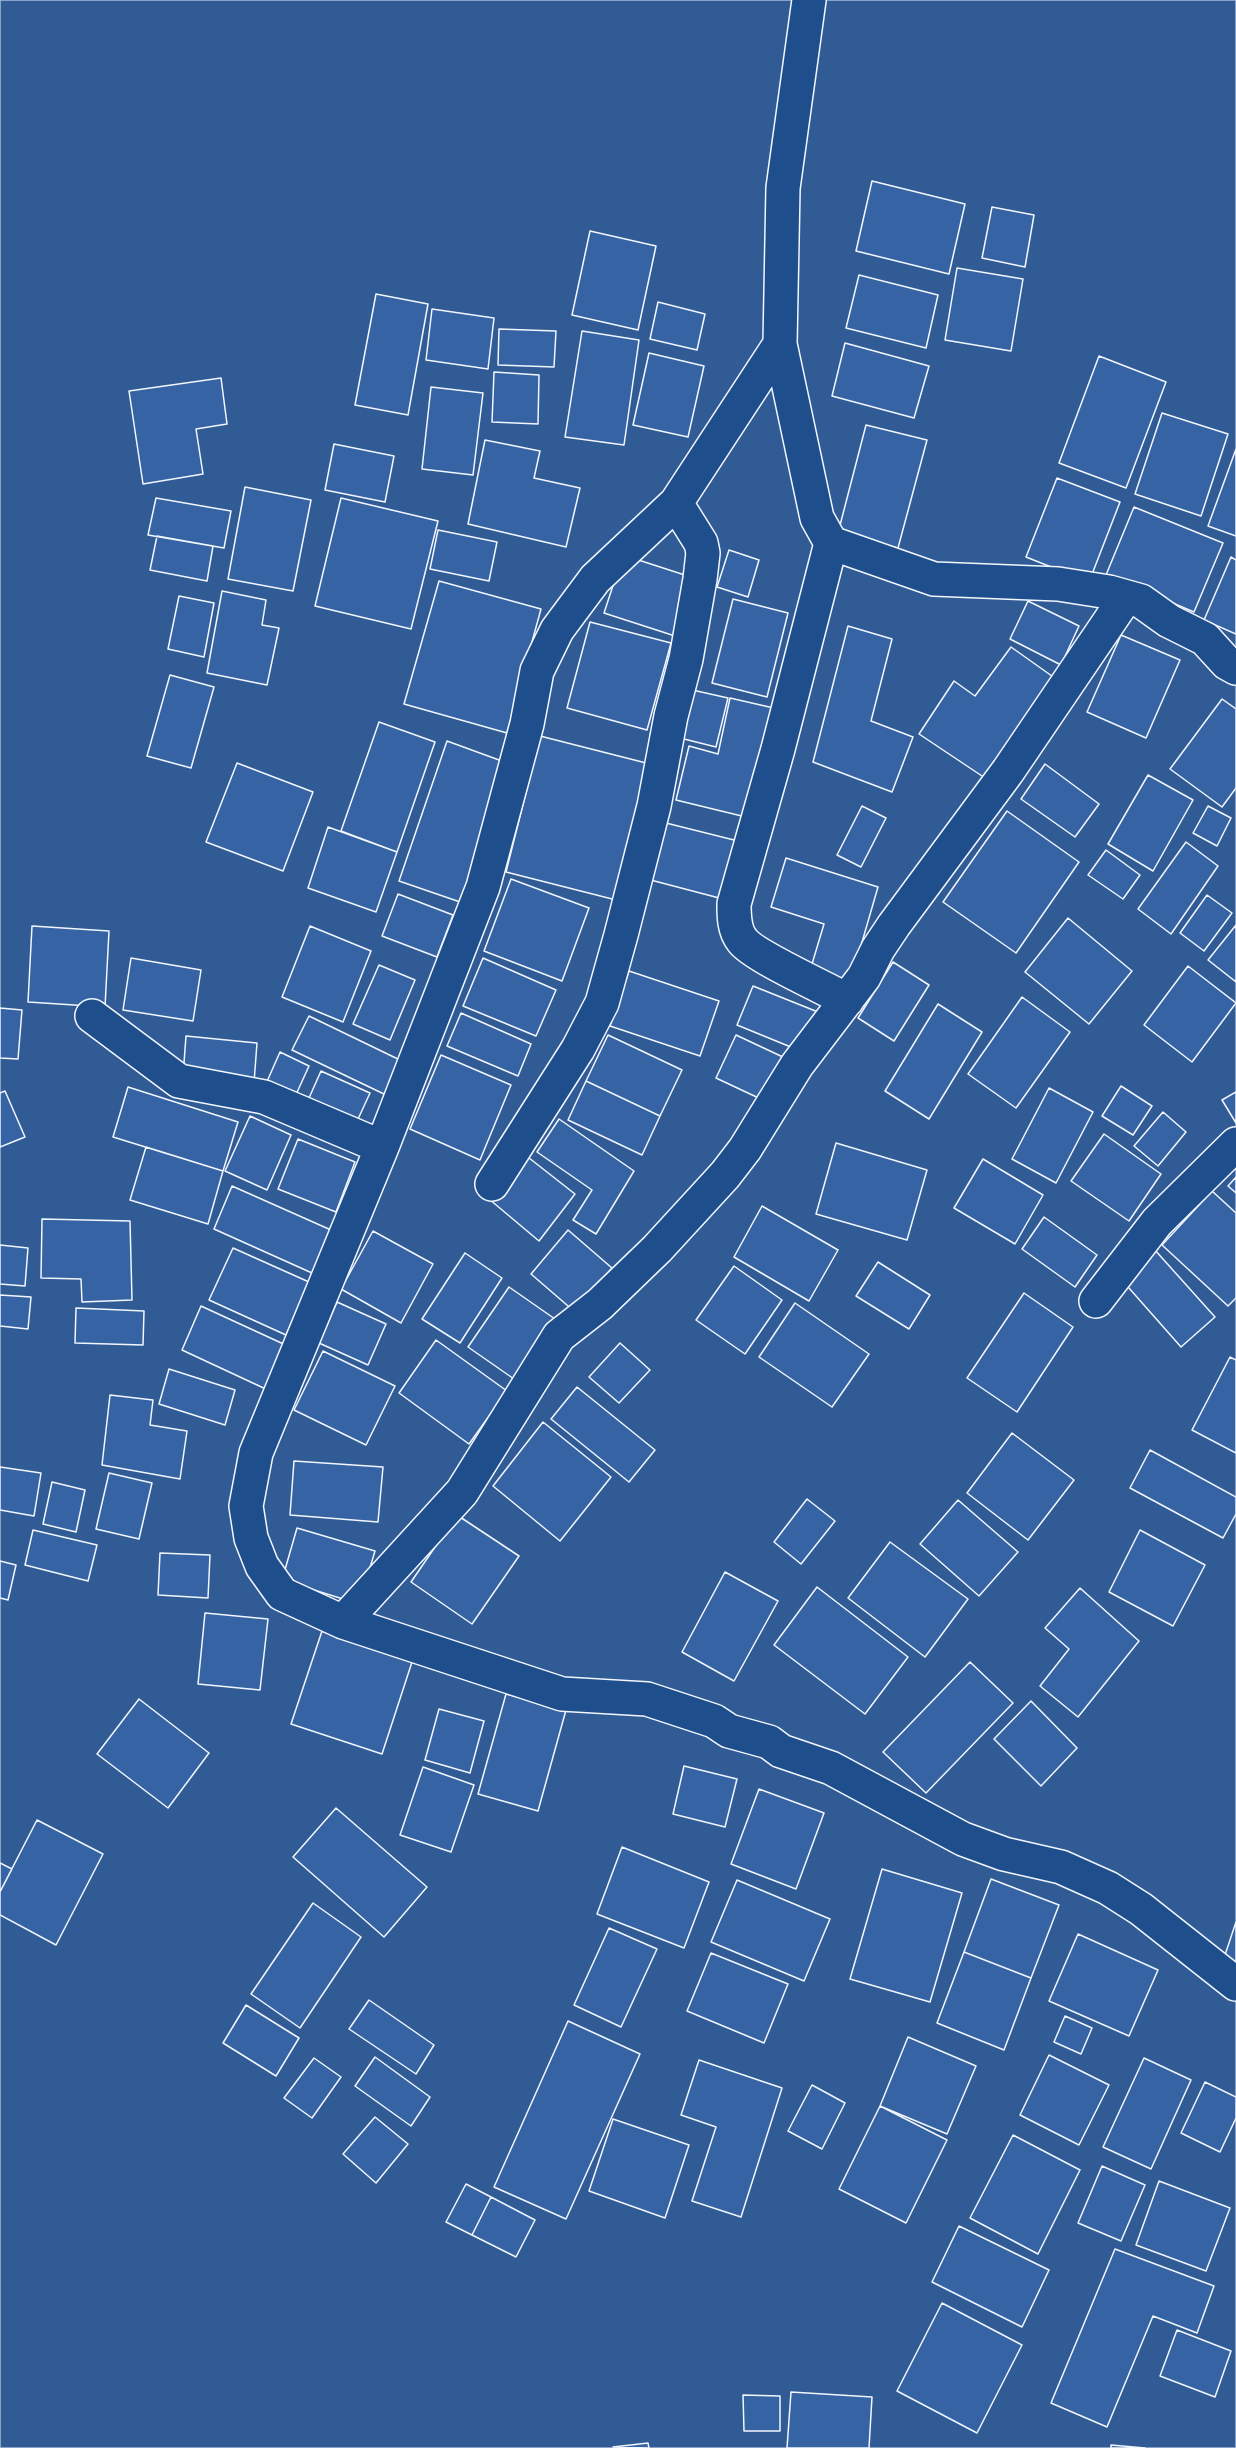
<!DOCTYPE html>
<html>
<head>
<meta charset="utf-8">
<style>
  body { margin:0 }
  canvas { display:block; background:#1f4e8c }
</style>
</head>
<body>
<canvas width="1236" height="2448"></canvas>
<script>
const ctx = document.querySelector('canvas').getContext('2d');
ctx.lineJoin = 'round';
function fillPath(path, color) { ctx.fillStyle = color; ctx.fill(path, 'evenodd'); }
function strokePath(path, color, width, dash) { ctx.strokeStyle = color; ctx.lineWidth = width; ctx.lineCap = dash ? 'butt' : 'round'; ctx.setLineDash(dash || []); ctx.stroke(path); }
const built = new Path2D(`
  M0 0H1236V2448H0Z`);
const building = new Path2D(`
  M872 181 965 204 949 274 856 251Z
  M992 207 1034 215 1025 267 982 258Z
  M590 231 656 246 638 330 572 315Z
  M957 268 1023 279 1011 351 945 340Z
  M859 275 938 295 926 348 846 328Z
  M376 294 428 304 408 415 355 405Z
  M658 302 705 314 697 350 650 339Z
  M432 309 494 318 488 369 426 360Z
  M499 329 556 331 554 367 498 365Z
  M582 331 639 340 624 445 565 437Z
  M845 343 929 366 914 418 832 396Z
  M649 353 704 366 688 437 633 425Z
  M1099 356 1166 382 1126 488 1059 463Z
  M494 372 539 375 538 424 492 422Z
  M221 378 227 424 196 429 203 474 143 484 129 391Z
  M431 387 483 393 473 475 422 469Z
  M1162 413 1228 434 1201 516 1135 494Z
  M866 425 927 440 898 548 838 533Z
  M485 440 540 451 534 478 580 488 566 547 468 524Z
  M334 444 394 456 385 502 325 490Z
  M1236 449V536L1208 526Z
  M1057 478 1120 502 1089 582 1026 557Z
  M245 487 311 500 293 591 228 579Z
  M156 498 231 511 224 548 148 535Z
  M341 498 438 521 411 629 315 606Z
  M1134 507 1223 543 1194 612 1106 575Z
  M438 530 497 542 489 581 430 569Z
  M157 536 213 546 207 581 150 570Z
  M729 550 759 560 748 597 717 587Z
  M623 555 694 578 675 636 604 613Z
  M1231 557 1236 560V634L1204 620Z
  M439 581 541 609 507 733 404 704Z
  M222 591 266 600 262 625 279 628 267 685 207 673Z
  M179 596 214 603 204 657 168 649Z
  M733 599 788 613 767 697 712 683Z
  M1028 601 1079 626 1061 665 1010 639Z
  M590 622 671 643 647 730 567 708Z
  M848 626 892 639 871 721 913 737 892 792 813 762Z
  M1121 635 1180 660 1146 738 1087 712Z
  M1011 647 1059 681 988 780 919 734 954 681 975 696Z
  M170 675 214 687 191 768 147 756Z
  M688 689 728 698 716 747 676 737Z
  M730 698 778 709 754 819 676 800 689 746 718 754Z
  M1222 699 1236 709V788L1222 807 1170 769Z
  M379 722 435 742 397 852 341 831Z
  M540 736 654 765 620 901 506 872Z
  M447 741 510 764 463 903 399 881Z
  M237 763 313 792 283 871 206 842Z
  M1045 764 1099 804 1075 837 1021 799Z
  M1148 775 1193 800 1153 871 1108 844Z
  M862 806 886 818 861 867 837 855Z
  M1208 806 1231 818 1217 846 1193 833Z
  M1007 811 1079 862 1016 953 943 902Z
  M658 821 738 841 723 899 643 878Z
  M328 827 397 852 376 912 308 888Z
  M1186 842 1218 866 1171 934 1138 909Z
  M1106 850 1140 875 1123 899 1088 875Z
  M786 858 878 887 849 987 809 974 824 924 771 907Z
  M511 879 589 908 562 981 484 951Z
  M398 894 453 915 437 957 382 936Z
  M1207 895 1232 913 1204 951 1180 933Z
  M1068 918 1132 971 1089 1024 1025 972Z
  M1236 925V982L1208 960Z
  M32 926 109 931 105 1007 28 1002Z
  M310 926 371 951 343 1022 282 997Z
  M131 958 201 970 193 1021 123 1010Z
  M483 958 556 990 536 1036 463 1006Z
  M893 962 929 985 894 1041 858 1018Z
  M379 965 415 980 390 1040 353 1024Z
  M1188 966 1236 1003 1192 1062 1144 1025Z
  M629 971 719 1001 700 1056 610 1026Z
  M753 986 818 1012 803 1052 737 1025Z
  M1022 997 1070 1032 1016 1108 968 1074Z
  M938 1004 982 1032 929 1119 885 1091Z
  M0 1008 22 1010 18 1059 0 1058Z
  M461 1013 531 1044 518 1076 447 1046Z
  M309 1016 402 1061 386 1095 292 1050Z
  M608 1035 682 1070 660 1116 586 1081Z
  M736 1035 785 1058 765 1101 716 1078Z
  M186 1036 257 1043 254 1083 183 1076Z
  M280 1052 309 1066 294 1099 265 1086Z
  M441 1055 511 1085 480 1160 410 1129Z
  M321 1071 370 1093 353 1130 305 1107Z
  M586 1081 660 1116 642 1155 568 1120Z
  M1121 1086 1152 1106 1133 1135 1102 1116Z
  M128 1087 238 1122 223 1171 113 1137Z
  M1049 1088 1093 1112 1056 1183 1012 1159Z
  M5 1091 25 1137 0 1147V1093Z
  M1236 1092V1123L1222 1100Z
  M1163 1112 1186 1132 1158 1166 1134 1146Z
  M250 1116 291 1135 267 1190 225 1171Z
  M559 1119 634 1171 596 1234 573 1220 592 1190 537 1152Z
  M1104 1134 1161 1174 1129 1221 1071 1181Z
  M298 1139 355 1162 336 1212 278 1189Z
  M836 1143 927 1170 907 1240 816 1214Z
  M146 1147 223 1171 208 1224 130 1200Z
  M524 1154 575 1194 539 1241 489 1199Z
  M983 1159 1043 1195 1015 1244 954 1208Z
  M1236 1177V1193L1228 1186Z
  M232 1186 331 1230 312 1273 214 1229Z
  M1212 1191 1236 1213V1298L1228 1306 1162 1245Z
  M762 1206 838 1250 809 1301 734 1257Z
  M1044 1217 1097 1255 1075 1287 1022 1249Z
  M42 1219 130 1221 132 1300 82 1302 81 1279 41 1278Z
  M568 1230 612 1268 575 1312 531 1274Z
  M373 1231 433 1264 401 1323 341 1289Z
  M0 1245 28 1248 25 1286 0 1284Z
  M233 1248 309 1282 286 1335 209 1300Z
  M1154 1249 1215 1317 1181 1347 1121 1279Z
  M465 1253 502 1278 460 1343 422 1319Z
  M878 1262 930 1295 909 1329 856 1296Z
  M734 1266 782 1300 745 1354 696 1320Z
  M509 1287 555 1319 514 1379 468 1347Z
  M1024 1293 1073 1327 1017 1412 967 1378Z
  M0 1295 31 1297 28 1329 0 1326Z
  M337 1302 386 1324 368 1365 319 1343Z
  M795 1303 869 1354 832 1407 759 1357Z
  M201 1306 290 1347 270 1391 182 1350Z
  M76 1308 144 1311 143 1345 75 1343Z
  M436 1340 507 1391 469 1444 399 1393Z
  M620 1343 650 1370 619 1403 589 1377Z
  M323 1351 395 1386 366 1445 294 1410Z
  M1230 1357 1236 1360V1453L1192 1430Z
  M169 1369 235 1390 225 1425 159 1404Z
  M577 1387 655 1450 629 1482 551 1419Z
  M110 1395 153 1400 150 1425 187 1431 180 1479 102 1465Z
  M543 1422 611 1477 560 1541 493 1486Z
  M1012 1433 1074 1480 1028 1540 967 1493Z
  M1150 1450 1236 1497V1514L1223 1538 1130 1488Z
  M294 1461 383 1467 378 1522 290 1515Z
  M0 1467 41 1473 34 1516 0 1510Z
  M109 1473 152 1483 139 1539 96 1529Z
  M52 1482 85 1490 76 1532 43 1524Z
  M807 1499 835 1521 801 1564 774 1542Z
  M958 1500 1018 1552 979 1596 920 1544Z
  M457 1515 519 1556 472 1624 411 1582Z
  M297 1528 375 1551 359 1604 282 1580Z
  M33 1530 97 1545 88 1581 25 1565Z
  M1140 1530 1205 1565 1173 1626 1109 1592Z
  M890 1542 968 1599 925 1657 848 1598Z
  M160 1553 210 1555 208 1598 158 1595Z
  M0 1561 16 1565 8 1600 0 1598Z
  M725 1572 778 1601 734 1681 682 1652Z
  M817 1587 908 1657 865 1714 774 1645Z
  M1080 1588 1139 1641 1078 1717 1040 1686 1069 1649 1045 1628Z
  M205 1613 268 1619 260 1690 198 1684Z
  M322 1631 412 1662 382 1754 291 1724Z
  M970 1662 1013 1703 926 1793 883 1752Z
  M506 1694 566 1710 538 1811 478 1794Z
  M139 1699 209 1753 168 1808 97 1754Z
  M1031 1701 1077 1748 1041 1786 994 1739Z
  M439 1709 484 1721 470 1773 425 1760Z
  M684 1766 737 1779 725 1827 673 1814Z
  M423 1767 474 1785 451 1852 400 1835Z
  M759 1789 824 1813 796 1889 731 1864Z
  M336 1808 427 1887 384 1937 293 1857Z
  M37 1820 103 1854 56 1945 0 1915V1892Z
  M622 1847 709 1882 684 1948 597 1914Z
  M0 1863 12 1869 0 1892Z
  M882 1869 962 1893 930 2002 850 1979Z
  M991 1879 1059 1905 1031 1978 964 1952Z
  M737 1880 830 1919 804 1981 711 1942Z
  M313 1903 361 1937 300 2028 251 1994Z
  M1236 1922V1969L1222 1964Z
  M609 1928 657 1949 621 2027 574 2005Z
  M1078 1934 1158 1970 1129 2036 1049 2001Z
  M964 1952 1031 1978 1004 2050 937 2023Z
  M711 1953 788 1984 764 2043 687 2011Z
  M369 2000 434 2045 416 2074 349 2029Z
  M246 2005 299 2038 276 2076 223 2043Z
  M1065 2016 1092 2028 1081 2054 1054 2042Z
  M568 2021 640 2054 566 2219 494 2187Z
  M908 2037 976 2066 947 2134 880 2106Z
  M1049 2055 1109 2085 1079 2145 1020 2115Z
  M375 2057 430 2097 411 2126 355 2086Z
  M314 2058 341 2077 312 2118 284 2098Z
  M1144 2058 1191 2080 1151 2169 1103 2147Z
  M699 2060 782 2088 741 2217 692 2201 716 2127 681 2115Z
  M1205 2082 1236 2097V2118L1220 2152 1181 2133Z
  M812 2085 845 2103 822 2149 788 2131Z
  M880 2106 947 2140 906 2223 839 2189Z
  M375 2117 408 2144 376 2183 343 2154Z
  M613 2119 689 2145 665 2218 589 2191Z
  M1013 2135 1080 2170 1038 2254 970 2218Z
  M1102 2166 1145 2185 1121 2241 1078 2223Z
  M1159 2181 1230 2208 1206 2271 1136 2245Z
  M466 2184 491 2197 472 2235 446 2222Z
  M491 2197 535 2220 516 2257 472 2235Z
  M959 2226 1049 2270 1022 2327 932 2282Z
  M1115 2249 1214 2286 1197 2333 1153 2316 1107 2427 1051 2403Z
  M942 2303 1022 2345 977 2433 897 2391Z
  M1177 2330 1231 2351 1215 2397 1160 2376Z
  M791 2392 872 2397 869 2448H787Z
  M743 2395 780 2396V2431H744Z
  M648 2443 649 2448 613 2447Z
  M1111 2445 1145 2448H1111Z`);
const minor = new Path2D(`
  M809 0 783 188 780 344 817 518 831 543 934 579 1058 584 1109 592 1141 601 1169 621 1205 639 1227 663 1236 668
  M780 344 676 503 595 579 557 630 537 671 527 724 483 887 382 1147 256 1453 246 1506 251 1538 262 1566 282 1594 343 1622 562 1694 647 1699 714 1721 729 1731 769 1742 781 1751 831 1768 963 1839 1004 1854 1061 1867 1108 1888 1141 1909 1236 1984
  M831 543 778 749 734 904C734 916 734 930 742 940 752 955 827 989 847 1000
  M92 1016 179 1081 264 1097 382 1147
  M492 1184 578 1049 602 1003 621 935 654 806 671 716 686 659 700 579 703 553 701 543 676 503
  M1096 1301 1157 1222 1236 1144
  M343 1622 462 1492 559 1336 600 1304 657 1249 725 1175 745 1149 797 1065 864 977 878 949 894 925 1008 771 1126 597`);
fillPath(built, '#305b95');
strokePath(built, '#a8bbd7', 1.5);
fillPath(building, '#3563a3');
strokePath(building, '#f2f6ff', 1.5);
strokePath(minor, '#f2f6ff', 36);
strokePath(minor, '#1f4e8c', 33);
</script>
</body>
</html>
